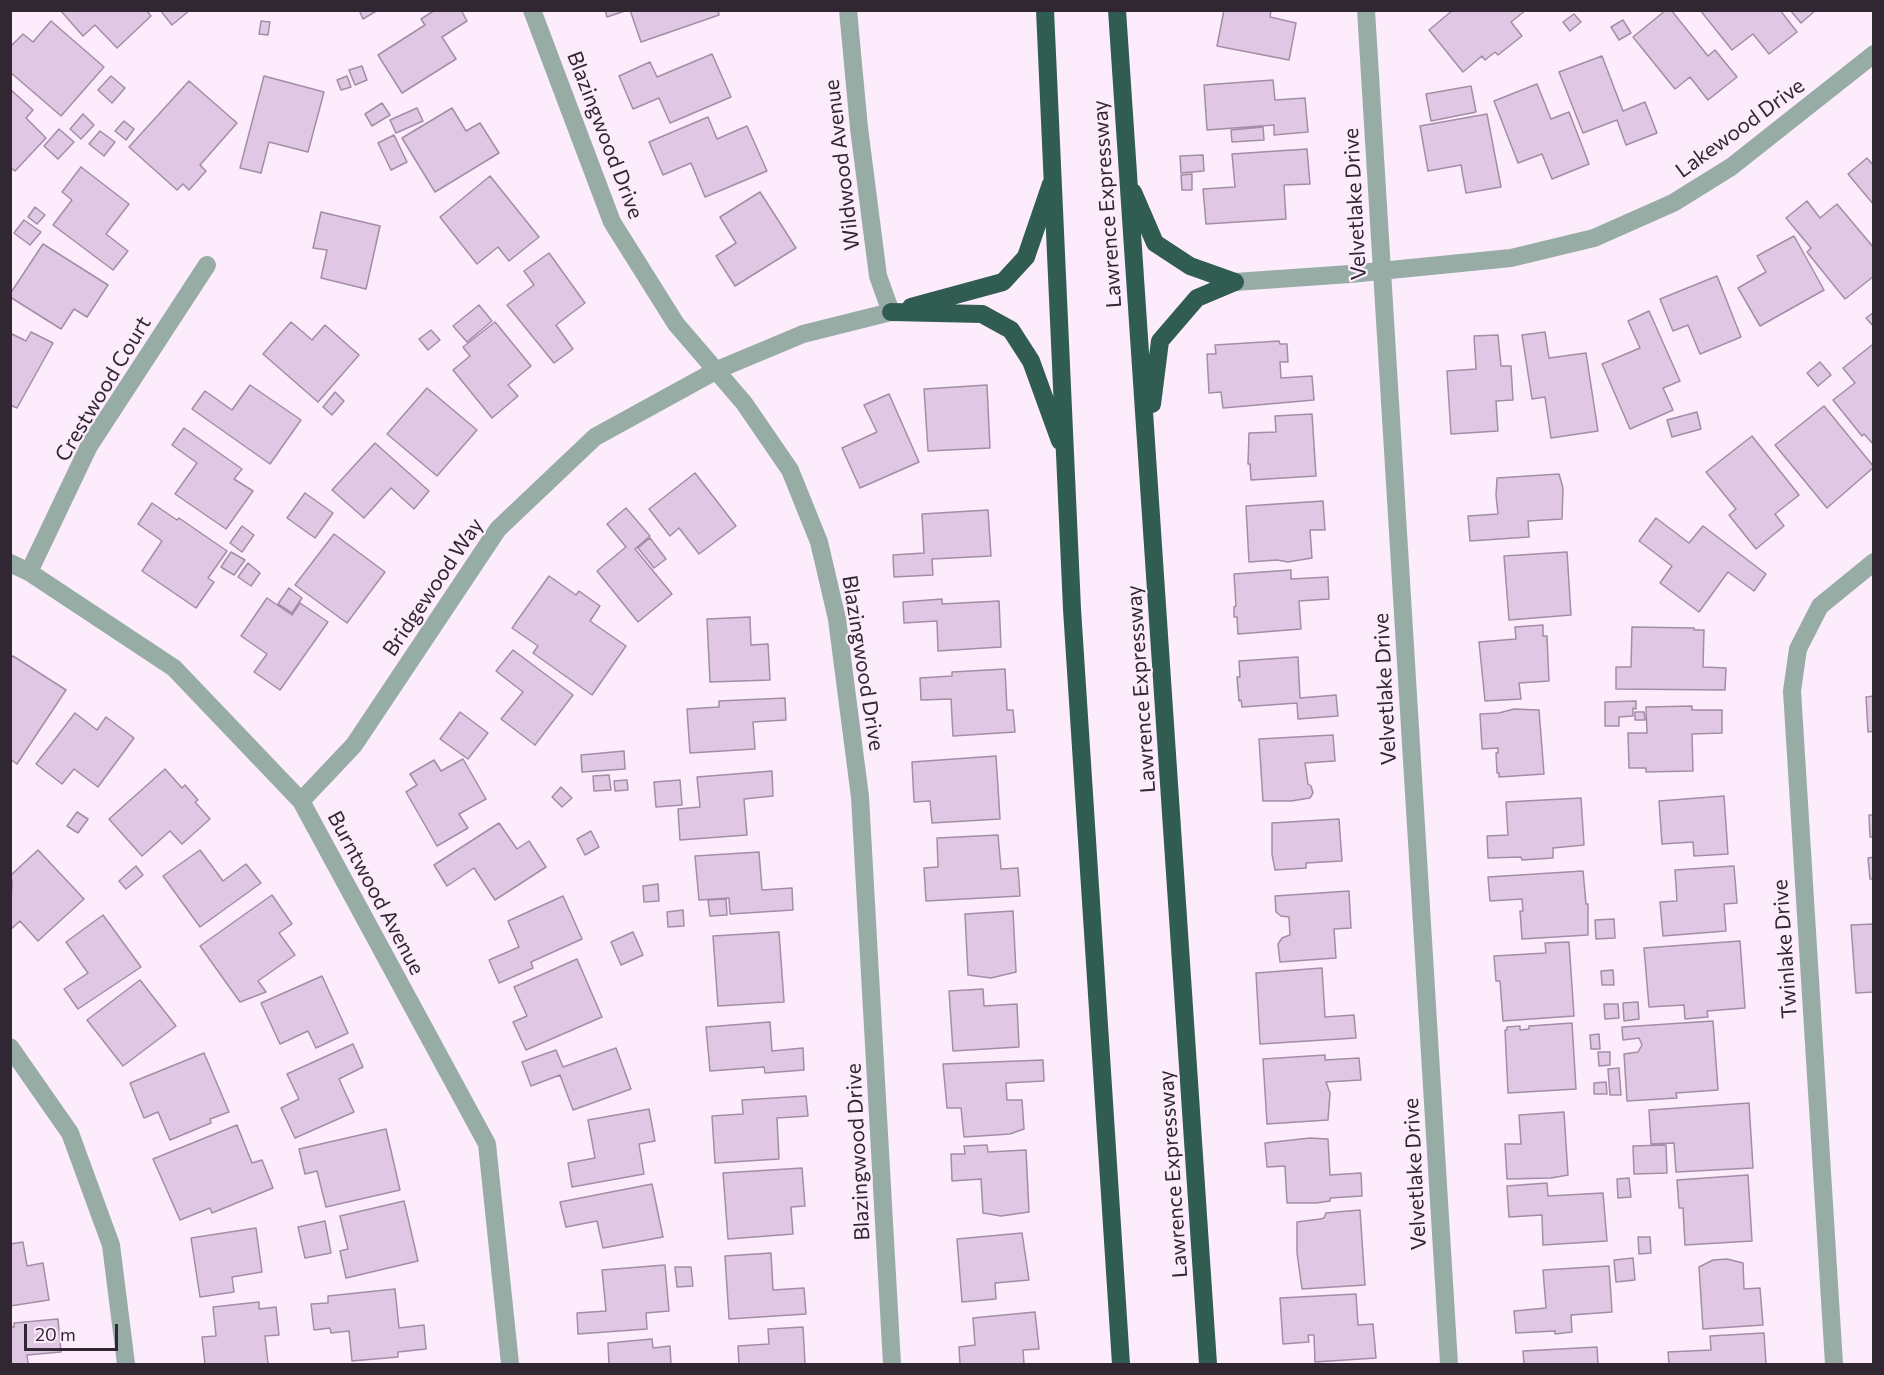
<!DOCTYPE html>
<html>
<head>
<meta charset="utf-8">
<style>
  body { margin:0 }
  #map { position:relative; width:1884px; height:1375px; overflow:hidden; background:#fcecfc; font-family:Commissioner,sans-serif }
  canvas { display:block }
  .frame { position:absolute; inset:0; border:12px solid #312732; pointer-events:none }
  .scale { position:absolute; left:24px; top:1324px; width:94px; height:27px; box-sizing:border-box; border:3px solid #312732; border-top:0; padding-left:8px; font-size:18px; line-height:21px; white-space:nowrap; color:#312732; -webkit-text-stroke:4px #fcecfc; paint-order:stroke }
</style>
</head>
<body>
<div id="map">
<canvas width="1884" height="1375"></canvas>
<div class="frame"></div>
<div class="scale">20 m</div>
</div>
<script>
const ctx = document.querySelector('canvas').getContext('2d');
ctx.lineJoin = 'round';
function fillPath(path, color) { ctx.fillStyle = color; ctx.fill(path, 'evenodd'); }
function strokePath(path, color, width, dash) { ctx.strokeStyle = color; ctx.lineWidth = width; ctx.lineCap = dash ? 'butt' : 'round'; ctx.setLineDash(dash || []); ctx.stroke(path); }
function drawText(font, color, halo, rows, align = 'center') {
  ctx.font = font + ' Commissioner,sans-serif'; ctx.lineWidth = 4.5; ctx.setLineDash([]); ctx.textBaseline = 'middle'; ctx.strokeStyle = halo; ctx.fillStyle = color; for (const [text, x, y, turn = 0] of rows) {
    ctx.save(); ctx.translate(x, y); ctx.rotate((+turn || 0) * Math.PI / 180); ctx.textAlign = isNaN(turn) ? turn : align; if (halo) ctx.strokeText(text, 0, 0); ctx.fillText(text, 0, 0); ctx.restore();
  }
}
const building = new Path2D(`
  M60 10H146L151 16 117 48 95 25 83 36Z
  M160 10H190L172 25Z
  M359 10H378L363 19Z
  M435 10H461L467 21 442 37 456 59 402 93 378 55 425 25 421 19Z
  M605 10H628L607 17Z
  M630 10H718L719 15 641 42Z
  M1224 10H1271L1270 17 1296 23 1289 60 1217 46Z
  M1453 10H1526L1511 22 1522 36 1498 55 1495 52 1485 60 1482 56 1463 72 1429 30Z
  M1666 10H1671L1708 56 1715 50 1737 77 1708 100 1690 77 1675 89 1633 37Z
  M1700 10H1780L1797 32 1769 54 1753 34 1732 50Z
  M1790 10H1816L1801 23Z
  M1574 14 1581 22 1570 31 1563 22Z
  M1623 20 1631 33 1619 40 1611 27Z
  M51 21 104 67 61 116 10 72V47L23 34 33 42Z
  M261 21 270 22 268 35 259 34Z
  M712 54 731 97 670 123 659 98 633 109 619 76 650 62 657 77Z
  M1602 56 1623 111 1645 102 1657 133 1626 145 1617 120 1583 133 1559 72Z
  M362 66 367 80 355 85 349 70Z
  M111 76 125 88 112 103 98 90Z
  M264 76 324 92 308 152 269 142 261 173 240 168Z
  M347 76 351 87 341 90 337 80Z
  M1273 80 1275 100 1305 98 1308 132 1274 135V125L1207 130 1204 85Z
  M189 81 237 123 200 165 206 171 189 190 183 184 177 190 129 147Z
  M1537 84 1551 119 1569 112 1589 164 1552 179 1542 154 1518 163 1494 101Z
  M1471 86 1476 112 1431 121 1426 94Z
  M10 89 33 110 26 118 46 138 15 171 10 167Z
  M382 103 390 115 372 126 365 114Z
  M417 108 423 121 396 133 390 120Z
  M452 108 466 131 480 123 499 153 435 192 402 138Z
  M83 114 94 125 81 139 70 129Z
  M1487 114 1501 187 1466 193 1461 165 1428 171 1420 126Z
  M708 117 717 139 747 126 767 171 705 197 691 163 663 175 649 142Z
  M124 121 134 129 126 140 115 131Z
  M1263 127 1264 140 1232 142 1231 130Z
  M59 129 74 142 58 159 44 146Z
  M100 131 115 142 104 156 89 144Z
  M394 135 407 162 391 170 378 143Z
  M1307 149 1310 184 1284 185 1286 219 1206 224 1203 189 1235 187 1232 154Z
  M1203 155 1204 171 1181 173 1180 156Z
  M1867 158 1874 166V205L1848 174Z
  M81 167 129 204 106 234 128 251 113 270 53 225 72 200 62 192Z
  M1192 174V190H1182L1181 175Z
  M490 176 539 237 509 261 498 247 477 264 440 217Z
  M760 192 796 248 735 286 716 256 736 243 720 217Z
  M1807 201 1820 218 1837 204 1874 248V276L1845 299 1807 252 1811 248 1786 218Z
  M35 207 45 215 37 224 28 217Z
  M321 212 380 226 366 289 321 278 327 250 313 248Z
  M24 220 41 232 30 245 14 233Z
  M1794 236 1824 290 1760 326 1738 288 1766 272 1757 256Z
  M43 244 108 285 87 317 74 309 61 329 10 297V294Z
  M549 253 585 303 556 325 573 349 554 363 507 305 534 285 524 271Z
  M1717 276 1741 337 1700 354 1688 325 1673 331 1660 299Z
  M479 305 492 321 467 342 453 326Z
  M1649 311 1680 381 1663 388 1673 410 1630 429 1602 364 1640 348 1628 321Z
  M1874 312V327L1866 318Z
  M291 322 312 340 325 325 359 355 318 402 263 354Z
  M495 322 531 366 508 385 518 396 492 418 453 370 470 356 463 347Z
  M431 330 440 340 428 350 419 339Z
  M31 332 53 343 17 408 10 405V333L26 341Z
  M1545 332 1549 358 1586 353 1598 431 1551 438 1545 397 1532 399 1522 335Z
  M1498 335 1501 366H1511L1513 400 1496 401 1498 431 1451 434 1447 371 1476 369 1474 336Z
  M1279 341 1280 344H1287L1288 362H1280L1281 378 1312 376 1314 400 1223 408 1221 392 1209 393 1207 354H1216L1215 345Z
  M1872 345 1874 347V445L1864 434 1862 436 1833 400 1855 383 1843 368Z
  M1820 362 1831 375 1818 386 1807 373Z
  M250 385 301 420 270 464 192 409 205 391 232 410Z
  M987 385 990 448 928 451 924 389Z
  M427 388 477 430 437 476 387 434Z
  M335 392 344 401 332 415 323 407Z
  M889 394 919 462 860 488 842 448 877 432 864 405Z
  M1824 406 1874 467 1827 508 1775 445Z
  M1697 412 1701 429 1672 437 1667 420Z
  M1312 414 1316 476 1251 480 1250 464H1248L1249 433 1276 432 1275 416Z
  M184 428 242 469 234 479 253 491 226 529 175 494 197 463 172 445Z
  M1752 436 1799 495 1775 514 1784 526 1756 549 1729 515 1736 509 1706 472Z
  M375 443 429 491 414 509 391 488 364 518 332 490Z
  M695 473 736 526 699 554 679 528 670 536 649 509Z
  M1559 474 1563 488 1562 519 1528 521 1529 537 1470 541 1468 516 1498 514 1496 495 1497 478Z
  M305 493 333 513 315 538 287 518Z
  M1323 501 1325 530H1310L1312 558 1288 562 1277 560 1249 562 1246 506Z
  M152 503 177 520 179 518 227 551 208 578 214 582 196 608 142 571 162 541 138 524Z
  M626 508 650 536 635 549 672 594 638 622 597 571 626 547 607 524Z
  M988 510 991 556 932 559 933 575 894 577 893 555 924 553 922 514Z
  M1656 518 1689 543 1703 526 1766 574 1754 591 1728 572 1699 612 1660 583 1672 566 1639 541Z
  M242 526 254 535 242 552 230 543Z
  M334 534 385 572 347 623 295 585Z
  M650 538 666 559 654 568 638 548Z
  M231 552 245 560 234 575 221 567Z
  M1567 552 1571 615 1509 620 1504 556Z
  M248 563 260 573 251 586 238 577Z
  M1291 570V579L1328 577 1329 599 1299 601 1301 629 1238 634 1237 617H1234V607L1236 606 1234 574Z
  M549 576 576 595 579 591 600 606 590 621 626 646 592 695 533 653 538 646 512 628Z
  M289 588 302 598 292 613 278 604Z
  M267 598 292 615 300 603 328 622 280 690 254 672 267 654 241 636Z
  M942 599V604L999 601 1001 647 938 651 937 621 904 623 903 602Z
  M750 617 751 645 768 644 770 680 710 682 707 619Z
  M1543 625V636H1547L1549 681 1519 683 1521 699 1485 701 1479 642 1516 639 1515 627Z
  M1632 627 1694 628V630H1704L1703 667 1726 668 1725 690 1616 689V667H1631Z
  M513 650 573 695 535 745 501 719 523 692 496 671Z
  M13 656 66 690 17 764 10 759V659Z
  M1298 657 1300 698 1336 695 1338 716 1298 719 1297 703 1242 707 1241 700 1239 701 1237 677H1240L1239 661Z
  M1005 669 1007 710H1013L1015 732 953 736 951 699 921 700 920 678 952 676V672Z
  M1874 696V731L1868 732 1866 697Z
  M785 698 786 720 753 722 755 749 690 753 687 709 719 707V701Z
  M1636 701V709L1633 708V716L1619 717V726H1605V702Z
  M1692 706V710H1722V733L1692 734 1693 771 1646 772V768H1629L1628 733H1647L1646 707Z
  M1514 709 1539 710 1544 774 1499 777V773H1497L1496 753H1498V748L1482 749 1480 714 1499 713Z
  M460 712 488 733 468 759 440 739Z
  M1635 712H1644L1645 720H1635Z
  M75 713 97 730 106 717 134 738 98 787 74 769 62 784 36 764Z
  M1333 735 1335 761 1305 763 1308 784 1311 786 1313 793 1310 798 1291 801H1263L1259 739Z
  M624 751 625 769 582 772 581 755Z
  M996 756 1000 819 932 823 930 801 914 802 912 762Z
  M463 759 486 799 459 814 468 828 437 846 406 792 417 785 410 774 434 760 441 771Z
  M165 769 182 788 185 785 198 800 195 802 210 819 182 844 170 831 142 856 109 819Z
  M772 771 773 796 744 799 747 835 680 840 678 809 700 807 697 777Z
  M609 775 611 790 594 791 593 776Z
  M627 780 628 790 615 791 614 781Z
  M680 780 682 805 656 807 654 782Z
  M561 787 572 798 562 807 552 797Z
  M1724 796 1728 854 1694 856 1693 842 1662 844 1659 801Z
  M1581 798 1584 845 1553 848V858L1522 860 1521 857 1488 858 1487 836 1508 835 1506 802Z
  M77 812 88 819 78 833 67 826Z
  M1869 815H1874V837H1870Z
  M1339 819 1342 861 1306 863V868L1275 870 1272 854V823Z
  M499 823 517 849 529 841 546 867 495 900 474 868 447 886 434 865Z
  M591 831 599 847 585 855 577 839Z
  M998 835 1001 869 1018 868 1020 896 926 901 924 868 938 867 937 838Z
  M38 850 84 899 38 941 20 921 10 930 12 881 10 876Z
  M200 850 223 881 246 864 261 883 200 927 163 876Z
  M759 852 762 890 792 888 793 910 730 914 729 898 699 900 695 856Z
  M1874 857V879H1870L1868 858Z
  M136 866 143 875 126 889 119 881Z
  M1734 866 1737 903 1724 904 1726 931 1663 936 1660 902 1677 901 1675 870Z
  M1583 871 1586 904H1588V935L1522 939 1520 911H1523L1522 899 1490 901 1488 877Z
  M658 884 659 901 644 902 643 886Z
  M1349 891 1351 928 1334 929 1336 958 1280 962 1278 944 1282 938 1290 935 1289 917 1281 916 1276 912 1275 896Z
  M272 895 292 924 279 933 295 955 258 981 266 992 240 1002 200 946Z
  M563 896 582 939 531 962 533 968 499 983 489 960 519 947 508 921Z
  M726 899 727 915 710 916 708 900Z
  M683 910 684 926 668 927 667 912Z
  M1013 911 1016 972 991 978 968 975 965 914Z
  M103 915 141 967 78 1009 64 989 88 973 66 942Z
  M1614 919 1615 938 1596 939 1595 920Z
  M1874 924V992L1856 993 1851 925Z
  M633 932 643 955 621 965 611 942Z
  M779 932 784 1002 718 1006 713 936Z
  M1740 941 1745 1008 1707 1011 1708 1017 1685 1019 1684 1005 1649 1007 1644 948Z
  M1569 942 1574 1016 1503 1021 1500 981H1496L1494 956 1546 953 1545 943Z
  M577 959 602 1017 526 1050 513 1022 527 1016 514 987Z
  M1322 968 1325 1017 1354 1015 1356 1038 1260 1044 1256 973Z
  M1613 970 1614 985H1602L1601 971Z
  M322 976 348 1033 316 1048 308 1031 280 1044 261 1003Z
  M140 980 176 1026 123 1066 87 1020Z
  M983 989 984 1006 1017 1004 1019 1047 953 1051 949 991Z
  M1638 1002 1639 1019 1624 1021 1623 1003Z
  M1604 1004H1618L1619 1018 1605 1019Z
  M1713 1021 1718 1090 1676 1093 1677 1098 1627 1101 1624 1054 1638 1052 1642 1045 1639 1038 1623 1040 1622 1027Z
  M770 1022 772 1051 803 1048 804 1070 765 1073 764 1067 710 1071 706 1027Z
  M1572 1023 1576 1089 1508 1093 1505 1030H1507V1027L1520 1026V1030L1529 1029V1026Z
  M1599 1034 1600 1049H1591L1590 1035Z
  M353 1044 363 1067 339 1079 354 1112 295 1138 281 1108 299 1099 287 1074Z
  M616 1048 631 1089 573 1110 560 1075 531 1086 522 1062 556 1050 563 1067Z
  M1598 1052H1610V1065L1599 1066Z
  M204 1053 229 1112 210 1119 211 1123 170 1140 158 1112 144 1118 130 1083Z
  M1325 1055V1060L1359 1058 1361 1080 1326 1082 1330 1093 1328 1120 1267 1124 1263 1059Z
  M1043 1060 1044 1081 1006 1083 1007 1100H1022L1024 1129 1010 1134 964 1137 961 1108H947L943 1064Z
  M1619 1068 1621 1095H1610L1608 1069Z
  M1606 1082 1607 1094H1594V1083Z
  M806 1096 808 1116 777 1118 779 1159 715 1163 712 1116 743 1114 742 1100Z
  M1749 1103 1753 1168 1676 1172 1674 1143 1651 1144 1649 1110Z
  M649 1109 655 1141 639 1144 644 1174 572 1187 568 1163 595 1158 588 1120Z
  M1564 1112 1568 1175 1551 1178 1507 1179 1505 1144H1521L1519 1115Z
  M237 1125 252 1163 262 1160 273 1188 212 1213 210 1208 180 1220 153 1159Z
  M386 1129 400 1190 326 1207 317 1171 305 1174 299 1149Z
  M1310 1138 1328 1139 1330 1175 1361 1173 1362 1196 1330 1198V1201L1316 1203H1287L1285 1166 1267 1167 1265 1143Z
  M987 1145 988 1152 1026 1150 1029 1212 1001 1216 983 1213 981 1179 952 1181 951 1154H965L964 1146Z
  M1666 1145 1667 1173 1634 1174 1633 1146Z
  M802 1168 805 1206 791 1207 793 1234 728 1239 723 1173Z
  M1748 1175 1752 1241 1685 1245 1683 1208H1679L1677 1180Z
  M1629 1178 1631 1197 1618 1198 1617 1179Z
  M1547 1183 1548 1196 1603 1193 1607 1241 1543 1245 1542 1215 1509 1217 1507 1186Z
  M652 1184 663 1237 603 1248 597 1221 566 1227 560 1202Z
  M404 1201 418 1261 346 1278 340 1251 348 1249 340 1216Z
  M1360 1210 1365 1285 1302 1289 1297 1253V1222L1320 1219 1324 1218 1326 1213Z
  M325 1221 331 1253 305 1258 298 1227Z
  M256 1228 262 1272 232 1277 234 1292 200 1297 191 1238Z
  M1022 1233 1029 1280 995 1283 996 1299 962 1302 957 1239Z
  M1638 1237H1650L1651 1253 1639 1254Z
  M23 1242 27 1266 43 1263 49 1300 10 1306V1244Z
  M771 1253 773 1290 804 1288 806 1314 729 1319 725 1256Z
  M1633 1258 1635 1280 1616 1282 1614 1260Z
  M1727 1259 1743 1263 1744 1289 1760 1288 1763 1325 1703 1329 1699 1267 1713 1260Z
  M665 1265 669 1311 646 1313 647 1329 578 1334 577 1313 606 1311 602 1270Z
  M1609 1266 1612 1312 1571 1315 1572 1332 1555 1334V1331L1516 1333 1514 1311 1546 1308 1543 1270Z
  M675 1267H691L693 1286 677 1287Z
  M395 1289 399 1328 424 1325 426 1349 398 1352V1357L352 1361 349 1331 331 1333 330 1328 314 1330 311 1304 328 1303V1296Z
  M1356 1294 1358 1325 1373 1324 1376 1358 1315 1362 1314 1335H1308L1309 1342 1283 1344 1280 1298Z
  M259 1302V1309L276 1307 279 1335 265 1336 268 1364H205L202 1337 216 1336 213 1307Z
  M1035 1312 1039 1349 1023 1350 1024 1364H960L959 1347 975 1345 973 1318Z
  M58 1319 61 1352 27 1355 28 1364H10V1327H14V1323Z
  M803 1327 805 1364H739L738 1346 769 1344 768 1329Z
  M1764 1333 1766 1364H1669L1668 1352 1711 1350 1710 1336Z
  M652 1339 653 1348 670 1346 671 1364H609L608 1343Z
  M1597 1347 1598 1364H1524L1523 1351Z`);
const minor = new Path2D(`
  M532 10 612 222 676 324 744 403 790 470 819 542 837 619 860 797 892 1364
  M1366 10 1449 1364
  M1235 282 1350 274 1511 258 1594 238 1673 203 1731 167 1874 54
  M10 563 29 572 174 668 301 801 487 1144 510 1364
  M29 572 89 446 207 265
  M301 801 354 745 498 529 595 437 717 370 803 334 891 312 878 276 859 128 848 10
  M10 1047 70 1133 111 1245 126 1364
  M1834 1364 1792 691 1798 649 1820 606 1874 562`);
const highway = new Path2D(`
  M1045 10 1072 609 1121 1364
  M1117 10 1208 1364
  M1133 192 1155 243 1190 266 1235 282
  M911 307 1003 282 1026 257 1051 184
  M891 312 982 314 1011 330 1031 361 1060 441
  M1152 404 1160 341 1197 298 1235 282`);
const streetNames = [
  ["Lakewood Drive",1740,128,-36],
  ["Blazingwood Drive",605,135,69],
  ["Wildwood Avenue",842,165,-97],
  ["Lawrence Expressway",1107,204,-94],
  ["Velvetlake Drive",1355,204,-93],
  ["Crestwood Court",103,389,-59],
  ["Bridgewood Way",433,587,-56],
  ["Blazingwood Drive",863,663,81],
  ["Lawrence Expressway",1141,689,-94],
  ["Velvetlake Drive",1385,689,-93],
  ["Burntwood Avenue",376,893,62],
  ["Twinlake Drive",1785,949,-94],
  ["Blazingwood Drive",858,1152,-93],
  ["Lawrence Expressway",1173,1174,-94],
  ["Velvetlake Drive",1415,1174,-93]
];
fillPath(building, '#e0c7e3');
strokePath(building, '#a48da7', 1.5);
strokePath(minor, '#98aca6', 18);
strokePath(highway, '#315c52', 18);
drawText('21px', '#312732', '#fcecfc', streetNames);
</script>
</body>
</html>
